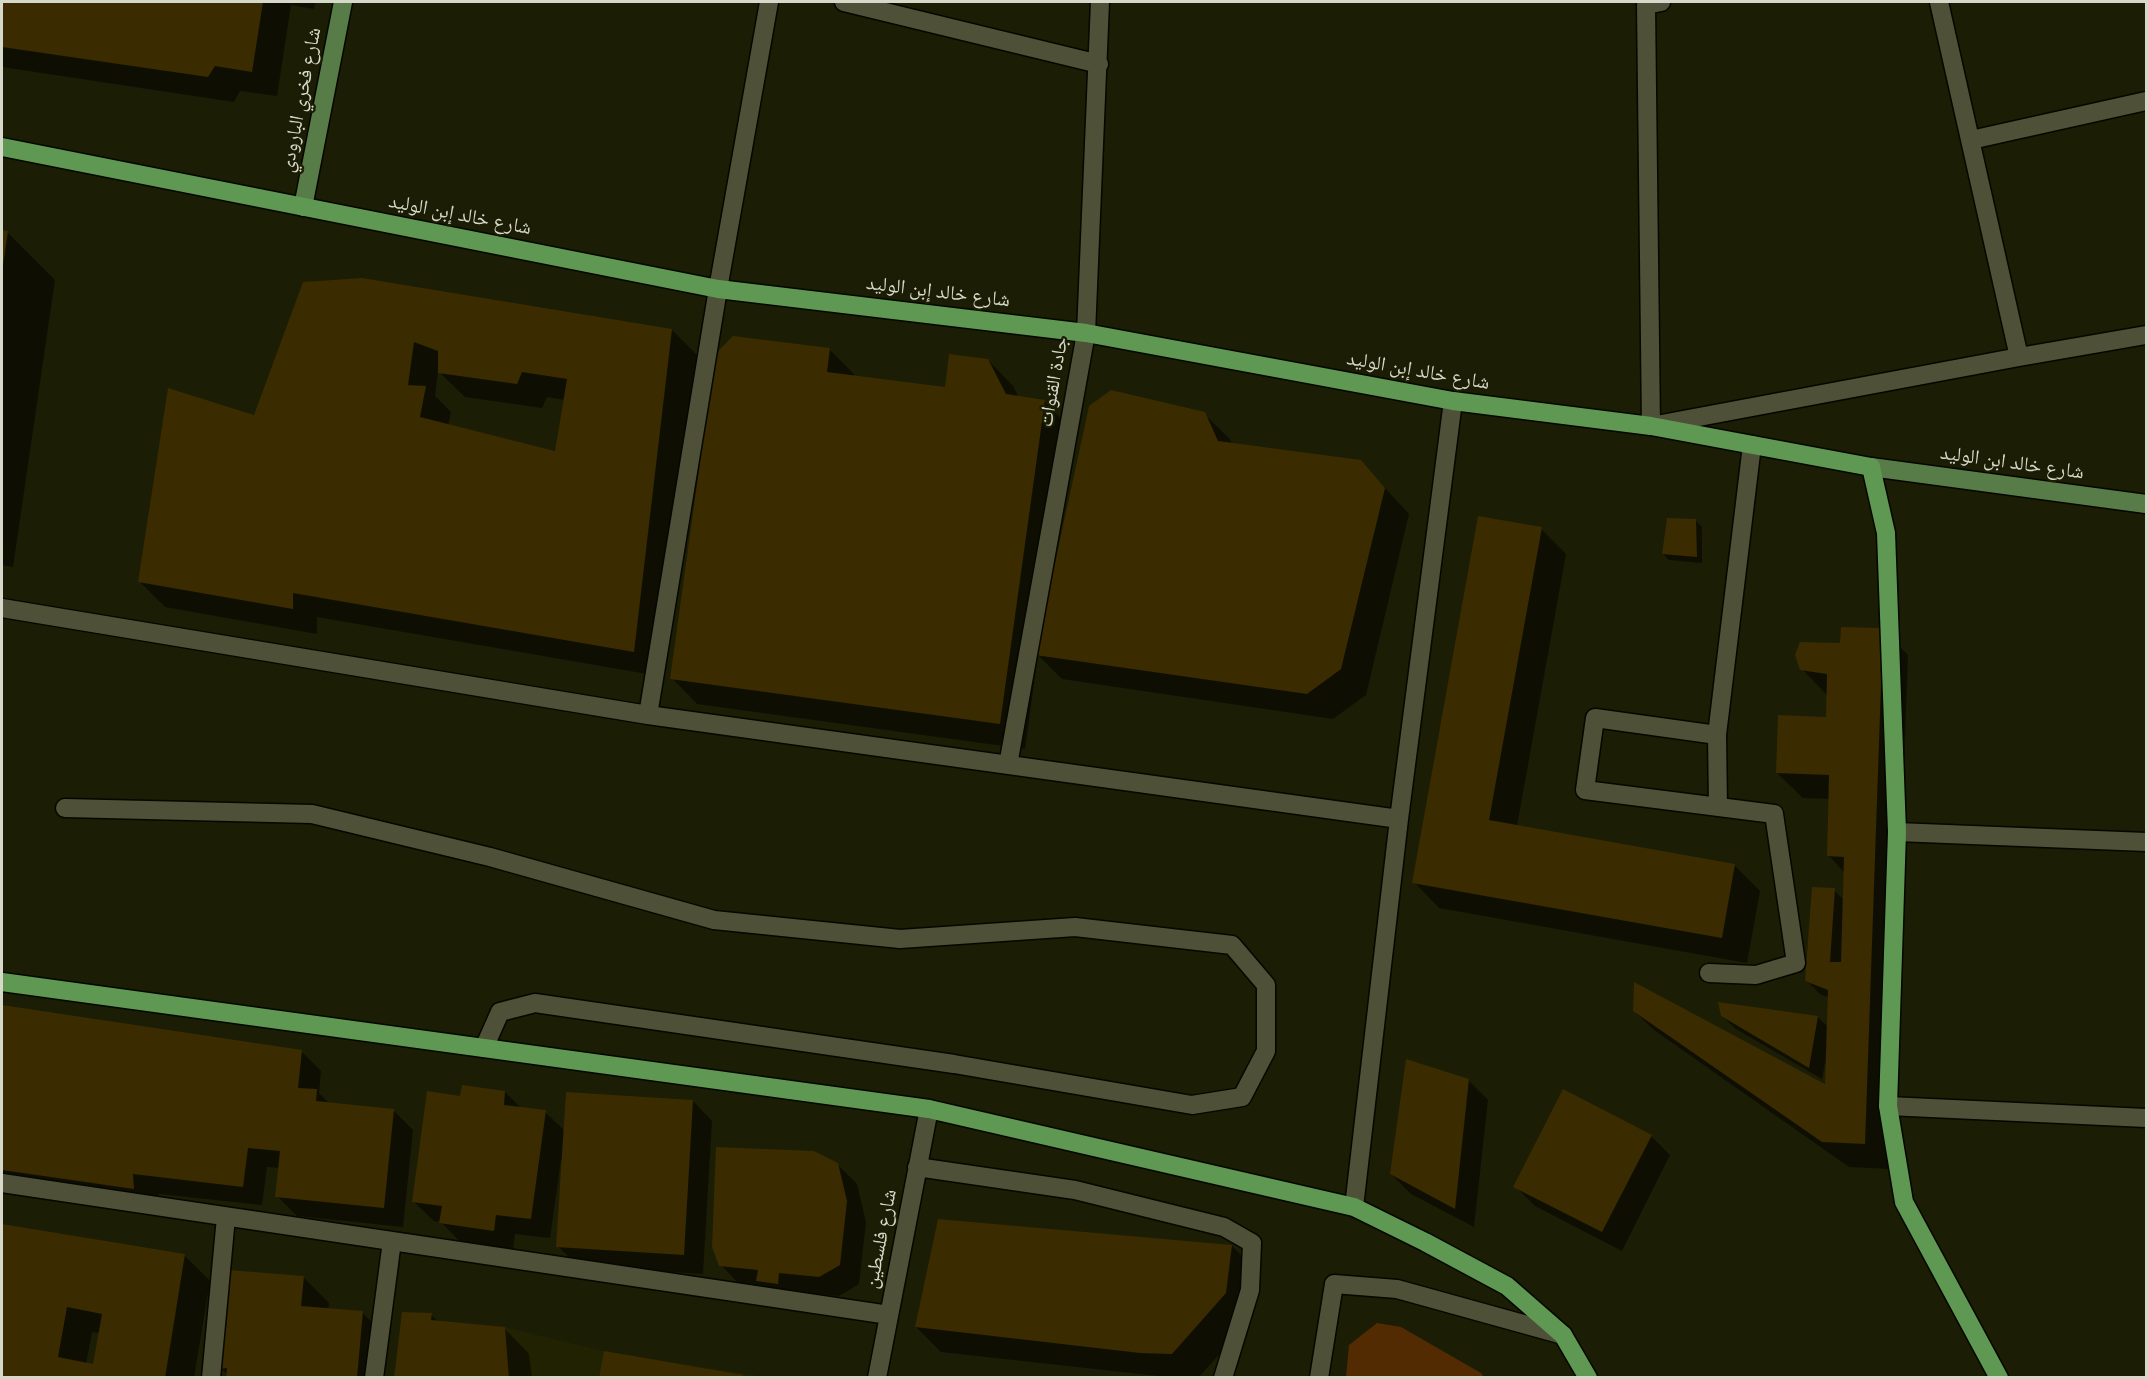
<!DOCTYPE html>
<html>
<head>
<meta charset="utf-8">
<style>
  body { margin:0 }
  #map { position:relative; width:2148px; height:1379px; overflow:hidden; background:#1b1d05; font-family:"Fira Sans Condensed",sans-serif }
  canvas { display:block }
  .frame { position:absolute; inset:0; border:3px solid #d6d8c9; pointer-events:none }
</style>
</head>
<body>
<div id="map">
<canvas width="2148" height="1379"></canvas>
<div class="frame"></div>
</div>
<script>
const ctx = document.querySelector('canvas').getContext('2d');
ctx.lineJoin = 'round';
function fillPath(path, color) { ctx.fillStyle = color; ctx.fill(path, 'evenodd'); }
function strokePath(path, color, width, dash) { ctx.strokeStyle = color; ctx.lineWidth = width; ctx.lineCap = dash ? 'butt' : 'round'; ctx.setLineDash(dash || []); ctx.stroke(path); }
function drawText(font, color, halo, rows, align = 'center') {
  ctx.font = font + ' "Fira Sans Condensed","Noto Naskh Arabic",sans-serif'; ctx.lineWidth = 4.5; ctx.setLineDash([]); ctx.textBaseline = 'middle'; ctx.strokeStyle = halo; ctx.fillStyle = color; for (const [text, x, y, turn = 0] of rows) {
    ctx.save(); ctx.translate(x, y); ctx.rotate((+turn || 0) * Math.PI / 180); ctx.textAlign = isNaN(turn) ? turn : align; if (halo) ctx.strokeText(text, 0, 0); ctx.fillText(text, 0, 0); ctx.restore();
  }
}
const built = new Path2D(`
  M505 1327 604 1351 766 1377H509Z`);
const green = new Path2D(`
  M1377 1323 1401 1327 1481 1373 1484 1377H1346L1349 1345Z`);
const shadow = new Path2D(`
  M2 2H315L314 9 291 5 277 96 240 91 234 102 2 67Z
  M2 232H7L55 280 13 567 2 565Z
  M304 284 672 330 697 355 659 676 317 617V634L165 607 140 582 255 417ZM438 371 465 397 542 408 547 397 565 400 556 452 448 426 451 412 435 396Z
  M829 349 854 374V377L946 389 988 360 1013 386 1019 398 1044 401 1069 427 1045 604 1204 414 1230 439 1232 444 1360 461 1409 514 1366 695 1333 719 1062 679 1038 655 1025 749 697 704 672 678Z
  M1695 520 1702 527V563L1669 560 1663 554Z
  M1541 529 1566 554 1517 826 1734 865 1760 891 1747 963 1439 908 1414 882Z
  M1883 630 1908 655 1889 1169 1849 1167 1654 1030 1634 1011 1826 1087 1827 1063H1825L1822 1079 1736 1029 1722 1016 1818 1017 1829 1028 1830 998 1820 994 1807 981 1834 890 1844 900 1845 873 1828 855 1830 799 1803 798 1777 773 1828 718 1827 695 1802 669 1841 645Z
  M2 1006 301 1051 321 1071 319 1093 330 1104 394 1111 413 1130 403 1227 297 1216 277 1196 280 1168 267 1167 262 1205 159 1194 158 1200 2 1190Z
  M1468 1080 1488 1100 1474 1227 1411 1194 1391 1174Z
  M505 1092 521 1108 545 1112 565 1131 693 1101 712 1121 703 1274 577 1266 558 1246 563 1160H561L550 1238 515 1234 513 1249 460 1242 441 1222 434 1221 414 1202 461 1098Z
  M1651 1136 1670 1155 1622 1251 1535 1206 1515 1186Z
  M837 1164 857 1184 866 1222 859 1284 839 1296 798 1292 797 1303 740 1285 721 1265Z
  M2 1226 185 1256 210 1281 194 1378H2ZM92 1332 100 1333 94 1366 86 1364Z
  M1232 1246 1257 1271 1251 1319 1198 1378 1167 1377 941 1352 916 1327Z
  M230 1272 303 1277 329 1303 328 1310 362 1312 387 1338 384 1378H228V1375L222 1369Z
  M431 1315 439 1322 504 1328 529 1354 532 1378H395Z`);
const building = new Path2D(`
  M2 2H263L252 72 215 66 208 77 2 47Z
  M2 230 8 231 3 265H2Z
  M362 278 672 329 634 652 293 593V609L138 582 168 388 254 415 303 282ZM414 342 438 351V373L517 384 522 372 567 379 555 451 420 417 426 386 408 385Z
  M733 336 830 348 827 372 945 387 949 354 988 359 1006 394 1045 400 1000 724 670 679 715 354Z
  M1111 390 1205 412 1218 441 1361 460 1385 488 1341 669 1307 694 1035 655 1089 406Z
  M1478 516 1542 527 1489 820 1735 864 1722 938 1412 883Z
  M1667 518 1696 519 1697 557 1662 554Z
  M1841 627 1883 628 1865 1144 1822 1142 1633 1011 1634 982 1825 1084 1828 990 1805 981 1812 887 1835 888 1830 962H1841L1844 857 1827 856 1829 775 1776 773 1778 715 1826 717 1827 674 1800 670 1795 655 1800 642 1840 643Z
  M1718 1002 1818 1016 1809 1068 1721 1016Z
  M2 1005 302 1050 298 1088 317 1089 316 1101 394 1109 384 1208 275 1197 280 1151 248 1148 243 1187 133 1174 134 1189 2 1170Z
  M1406 1059 1469 1079 1455 1209 1390 1174Z
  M462 1085 505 1091 504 1105 546 1110 531 1219 496 1215 494 1231 439 1223 442 1206 412 1202 427 1091 460 1096Z
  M1563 1089 1652 1135 1602 1232 1513 1187Z
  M566 1092 693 1100 684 1255 556 1247Z
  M716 1147 814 1151 838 1163 847 1201 840 1265 819 1277 779 1273 778 1284 756 1281 758 1270 719 1266 712 1247Z
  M938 1219 1232 1245 1226 1293 1172 1354 1140 1353 915 1327Z
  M2 1224 185 1254 165 1378H2ZM67 1307 102 1314 93 1364 58 1357Z
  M229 1270 304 1276 301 1306 363 1311 357 1378H226L227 1368 221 1369Z
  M402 1312 432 1313 431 1320 505 1327 509 1378H394Z
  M604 1351 743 1375V1378H599Z`);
const minor = new Path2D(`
  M844 2 1099 64
  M1661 2 1646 5 1651 426 2019 357 2146 335
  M1939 2 2019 357
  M1971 140 2146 101
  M2 608 648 715 1399 819
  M648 715 718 289 769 2
  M1717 735 1718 807
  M1008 765 1086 333 1100 2
  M65 808 312 814 490 857 714 920 900 939 1075 927 1232 945 1266 985V1051L1242 1097 1192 1105 954 1064 535 1003 500 1012 484 1048
  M1897 832 2146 842
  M1709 973 1756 975 1796 963 1774 814 1585 790 1595 718 1717 735 1752 445
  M1888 1106 2146 1118
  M917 1167 1075 1190 1224 1227 1252 1243 1250 1290 1223 1378
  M2 1183 889 1315
  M1354 1207 1399 819 1453 401
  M211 1378 226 1217
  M374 1378 392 1241
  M877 1378 929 1109
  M1319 1378 1334 1284 1397 1289 1563 1335`);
const major = new Path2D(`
  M303 207 343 2
  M1871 467 2146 504`);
const highway = new Path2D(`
  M2 147 718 289 1086 333 1453 401 1651 426 1871 467 1886 533 1897 832 1888 1106 1904 1202 1999 1378
  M2 982 929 1109 1354 1207 1425 1242 1507 1286 1563 1335 1588 1378`);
const streetNames = [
  ["شارع فخري البارودي",301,100,-79],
  ["شارع خالد إبن الوليد",460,215,11],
  ["شارع خالد إبن الوليد",938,292,7],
  ["شارع خالد إبن الوليد",1418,371,10],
  ["جادة القنوات",1054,382,-80],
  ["شارع خالد ابن الوليد",2012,463,8],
  ["شارع فلسطين",881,1239,-79]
];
fillPath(built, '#202202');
fillPath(green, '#532b02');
fillPath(shadow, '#0007');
fillPath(building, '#3b2b01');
strokePath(minor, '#060700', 21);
strokePath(major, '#060700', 21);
strokePath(highway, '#060700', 21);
strokePath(minor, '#4e5137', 18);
strokePath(major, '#587c48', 18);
strokePath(highway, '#5f9853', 18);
drawText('20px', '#d6d8c9', '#1b1d05', streetNames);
</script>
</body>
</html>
